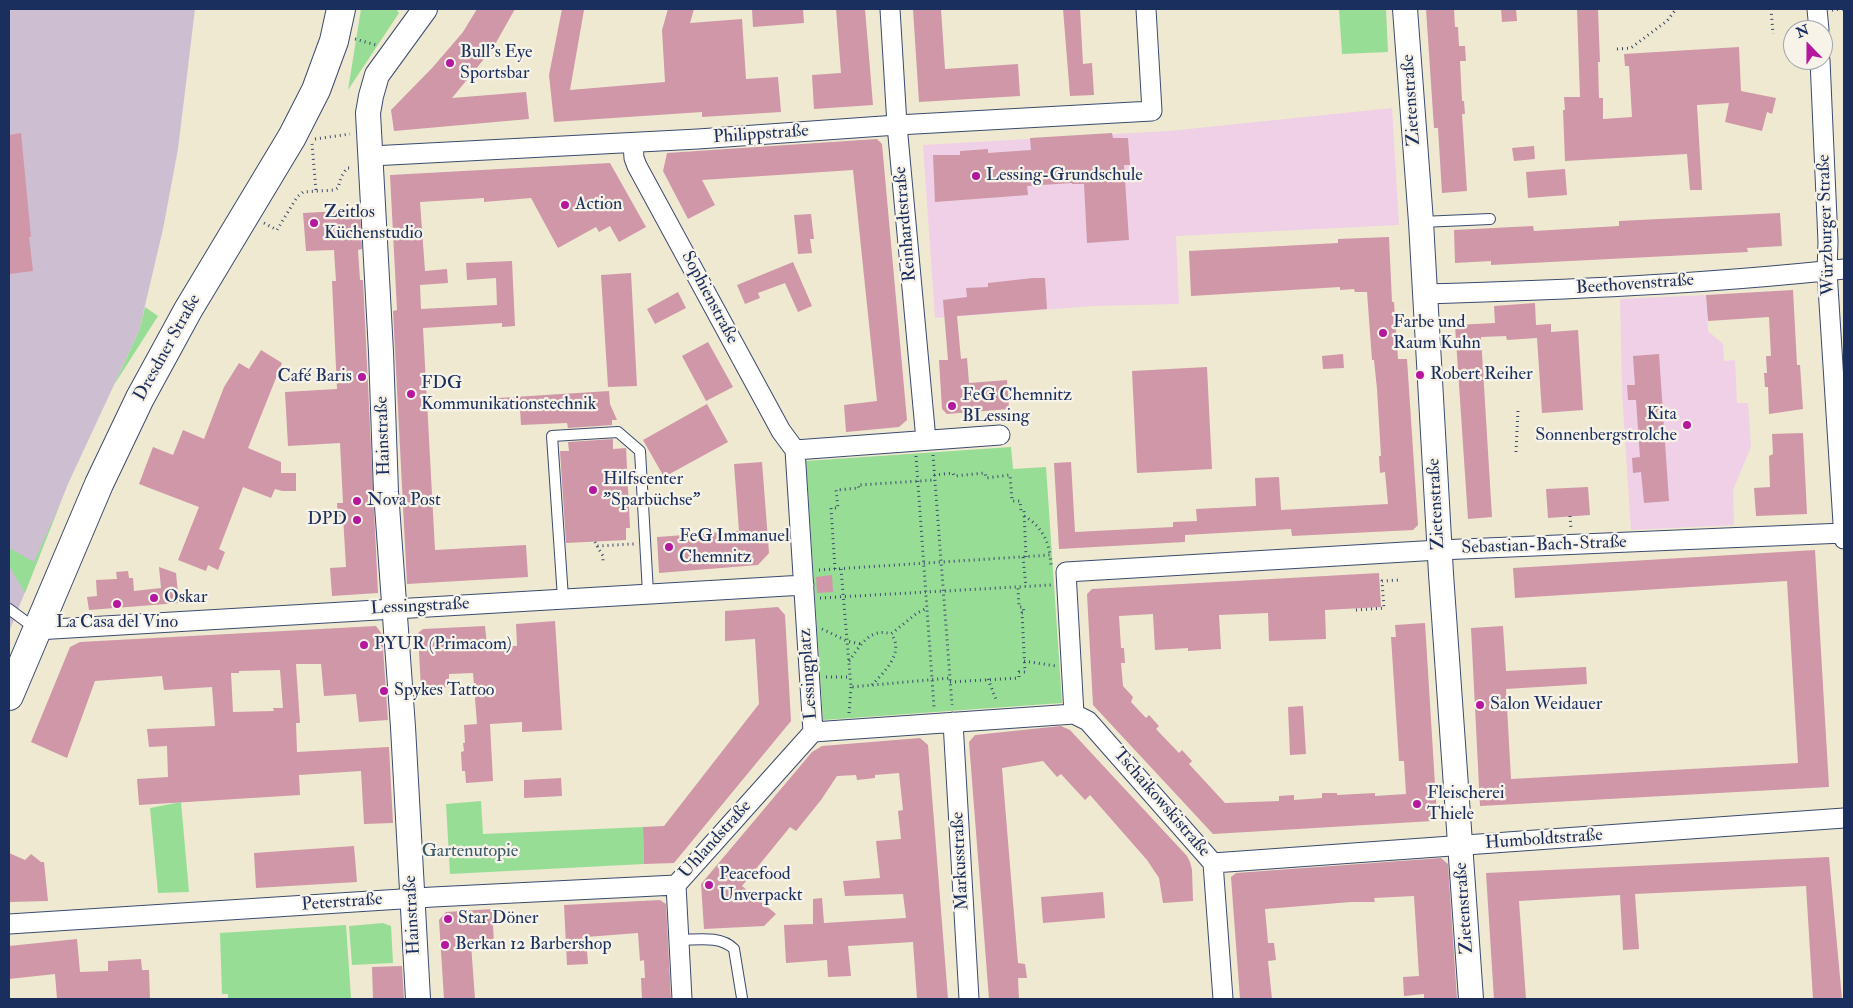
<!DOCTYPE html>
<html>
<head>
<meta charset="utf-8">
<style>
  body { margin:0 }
  #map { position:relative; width:1853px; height:1008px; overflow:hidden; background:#efe9d1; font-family:"IM FELL Double Pica",serif }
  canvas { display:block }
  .frame { position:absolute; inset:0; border:10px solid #1b2f5e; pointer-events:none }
  .north { position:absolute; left:1783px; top:20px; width:50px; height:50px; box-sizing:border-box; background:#f7f3e8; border:1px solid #9fa5b1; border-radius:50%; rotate:338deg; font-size:14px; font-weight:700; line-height:20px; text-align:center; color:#1b2f5e }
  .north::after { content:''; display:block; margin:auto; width:18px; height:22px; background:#b5179e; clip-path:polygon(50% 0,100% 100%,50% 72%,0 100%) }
</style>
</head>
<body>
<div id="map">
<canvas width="1853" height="1008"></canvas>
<div class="frame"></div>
<div class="north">N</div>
</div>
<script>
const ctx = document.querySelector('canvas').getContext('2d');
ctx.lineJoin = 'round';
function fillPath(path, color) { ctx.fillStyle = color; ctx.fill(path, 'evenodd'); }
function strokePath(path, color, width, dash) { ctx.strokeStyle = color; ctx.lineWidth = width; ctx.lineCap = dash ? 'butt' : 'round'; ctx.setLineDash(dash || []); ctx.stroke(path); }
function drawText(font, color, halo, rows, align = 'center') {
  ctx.font = font + ' "IM FELL Double Pica",serif'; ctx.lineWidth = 4.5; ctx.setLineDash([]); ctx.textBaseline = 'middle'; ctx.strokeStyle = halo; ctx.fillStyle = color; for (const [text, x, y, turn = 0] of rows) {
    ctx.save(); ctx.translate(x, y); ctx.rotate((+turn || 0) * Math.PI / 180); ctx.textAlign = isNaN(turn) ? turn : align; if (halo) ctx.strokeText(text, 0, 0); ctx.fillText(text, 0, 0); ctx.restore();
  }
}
const built = new Path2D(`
  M1392 108 1399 225 1176 236 1179 304 1094 306 935 318 923 145 1169 131Z
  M1706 295 1708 331 1723 344 1724 361 1735 360 1737 403H1748L1751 447 1733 490 1734 525 1631 530 1622 393 1620 299Z`);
const industrial = new Path2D(`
  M9 9H195L178 149 163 229 139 331 68 484 9 632Z`);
const green = new Path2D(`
  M361 9H396L399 13 348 90Z
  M1339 9H1386L1388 52 1342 54Z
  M145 307 158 316 114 385 139 331Z
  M1011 447 1013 469 1046 467 1062 703 823 720 806 461Z
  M60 504 25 593 9 566V548L34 562Z
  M481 801 483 834 643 827 644 864 450 874 446 804Z
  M181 802 189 892 158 893 150 808Z
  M383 923 391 926 393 963 352 965 349 926Z
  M346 925 351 998 228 999V994H222L220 933Z`);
const building = new Path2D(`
  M477 9H515L493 48 452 98 526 92 529 119 394 131 391 110 433 67 463 32Z
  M562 9 584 10 570 90 665 82 662 30 668 9H694L690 23 742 19 746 79 778 77 781 112 702 117V112L554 122 549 75Z
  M752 9H803L804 23 753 27Z
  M836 9H865L873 105 814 109 812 75 841 73Z
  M913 9H941L945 69 1018 64 1020 96 919 102Z
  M1063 9H1080L1083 64 1092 63 1094 95 1070 96Z
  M1426 9H1454L1455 27H1458L1459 46H1465L1466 61H1460L1462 101H1464L1465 114H1462L1467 191 1442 193 1438 128H1434Z
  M1501 9H1516L1517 21 1502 22Z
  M1577 9H1598L1600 62H1598L1599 98H1603V119L1632 117 1629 66H1625L1624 54 1739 47 1741 91 1776 98 1772 114 1767 112 1762 131 1725 122 1729 103 1697 105 1702 190H1690L1687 154 1565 161 1563 110H1565L1564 97H1580Z
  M21 133 31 237H29L33 271 9 274V135Z
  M1112 133 1113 138H1128L1130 165H1124L1129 240 1087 243 1084 184H1072V183L1027 186 1028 195 935 202 933 155H960V151L988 149V153L1031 150 1030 138Z
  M877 139 882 144 907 420 899 427 846 432 844 405 877 401 853 170 702 180 715 205 688 219 663 171 667 153Z
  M1534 146 1535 159 1514 161 1512 148Z
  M610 163 646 227 619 242 610 226 599 232 596 227 558 248 531 198 484 202V198L420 202 425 271 447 269 448 283 420 285 421 309 497 305 496 278 467 280 466 263 512 261 515 326 502 327V323L423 328 435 550 526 545 528 577 407 584 393 311 397 310 390 175Z
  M1565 169 1567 195 1528 198 1526 172Z
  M360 210 362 249 358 250 360 280H363L378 593 332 596 330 568 346 567 343 516 338 517 337 503H343L340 443 288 446 285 392 337 389 332 281H336L334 250 306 251 303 213Z
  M1780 213 1782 246 1747 248 1748 252 1491 265V261L1455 263 1454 230 1533 226 1534 231 1619 226V221Z
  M811 214 814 239H810L812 253 798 254 794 215Z
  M1389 237 1392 302H1394L1398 359H1407L1418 525 1413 530 1292 536 1291 529 1185 535V542L1059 549 1054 463 1071 462 1075 532 1173 527V522L1197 521 1196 509 1256 506 1255 478 1279 477 1281 510 1388 504 1385 472 1380 473 1379 456H1381L1377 389 1374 360H1372L1367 292H1355L1354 289 1340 290V287L1191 296 1189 251 1338 243V239Z
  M793 262 812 306 798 312 785 283 758 293 760 298 745 304 737 285Z
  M631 273 637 386 608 387 601 275Z
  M1033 278H1045L1047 309 957 316 961 359 967 358 969 383 1007 380 1009 409 947 414 942 409 939 360H948L943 300 967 297 966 288 988 287V283Z
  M1793 290 1797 365H1800L1803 409 1769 414 1768 387H1765L1764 373H1767L1766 356H1771L1769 317 1708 321 1706 295Z
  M678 292 686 308 655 324 647 309Z
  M1535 303 1536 325 1551 324V332L1578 330 1583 410 1542 413 1537 338 1507 340 1506 336 1481 337 1492 517 1468 519 1455 325 1495 323 1494 306Z
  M708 342 733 387 706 401 682 356Z
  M261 350 282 363 248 448 281 462V473H296V491H282L275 489 271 498 243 487 219 549 225 552 218 570 208 565 206 571 178 560 199 507 139 484 153 447 173 455 183 430 204 439 224 387 239 363 249 369Z
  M1343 354 1344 368 1323 369 1322 356Z
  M1659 354 1669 501 1644 503 1641 472 1633 473 1632 458 1640 457 1636 400H1628L1627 385H1635L1633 356Z
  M1207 367 1212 469 1137 473 1132 371Z
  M609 391 610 404 617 420H612V425L568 428 567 423 521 425 520 409 498 411V398Z
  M707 404 728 442 664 477 643 440Z
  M1803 433 1807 514 1756 516 1754 488 1770 487 1769 456 1773 454 1772 434Z
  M613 439V449L626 448 630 528H626V540L566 543 560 451H569L568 442Z
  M762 462 769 553 758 565 659 573 657 537 739 531 734 464Z
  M1588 487 1590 515 1548 518 1546 489Z
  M1815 550 1829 787 1480 806 1471 628 1503 626 1506 671 1586 667 1587 684 1506 689 1511 779 1798 763 1787 581 1515 598 1513 568Z
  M159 567 176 573 179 603 89 610 87 597 97 596 96 580 117 579 116 572 128 571 129 578H133L134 591 161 588Z
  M1379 573 1381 607 1325 610 1326 639 1269 641 1268 613 1219 615 1221 649 1188 651V648L1155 650 1153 614 1119 616 1121 648H1124L1125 663H1121L1123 686 1133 697 1131 702 1146 718 1149 715 1159 726 1156 729 1179 753 1182 750 1192 761 1189 764 1225 803 1279 801V796L1294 795V800L1322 798V793H1337V795L1375 793V796L1406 794 1404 761H1399L1391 637H1396L1395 625 1425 623 1437 817 1433 821 1213 834 1093 705 1087 594 1092 589Z
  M832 575 833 592 817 593 816 577Z
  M778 607 785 615 791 721 674 863 644 864 643 827 664 826 759 704 755 639 725 641V611Z
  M555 621 562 730 522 732V722L490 724 493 781 466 783 465 771H462L461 752 464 751 463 743H465L464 725 477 724 473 673 449 674V687L421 689 418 633 423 629 485 626 487 646H517L516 624Z
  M376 626 382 634 388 720 359 722 356 694 324 696 321 664H296L300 723H296L297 752 389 747 393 823 364 824 361 771 299 775 300 795 139 805 137 779 168 777 167 746 149 747 147 729 215 726 212 687 164 690 162 676 95 681 67 758 31 742 70 647 80 642ZM280 670 283 708H273L274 711 233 712 231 673H239V671Z
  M1303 706 1306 754 1290 755 1288 707Z
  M1061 726 1070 730 1187 856 1190 862 1192 870 1193 901 1163 903 1159 878 1147 860 1090 795 1085 800 1061 774 1057 777 1043 761 1002 768 1018 963 1025 964 1027 978H1018L1019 999H989L969 742 975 735Z
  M920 738 928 745 948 999H917L913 942 848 946 851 976 828 977 827 960 786 963 784 925 813 924V899L822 898 824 923 906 918 903 894 845 896 843 881 880 878 876 841 901 839 898 811 903 810 899 773 875 775V778L857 780 856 775 837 776 821 800 796 831 790 827 742 886 776 914 764 926 704 929 701 884 812 752 822 746Z
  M561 778 562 796 524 798V780Z
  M354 846 357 882 256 888 254 853Z
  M9 853 25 860 31 854 41 862H44L48 901 9 902Z
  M1829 857 1842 999H1813L1806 886 1635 894 1639 949 1623 950 1620 895 1519 901 1526 999H1494L1486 873Z
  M1441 858 1448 864 1457 999H1424V994L1404 996 1403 977 1419 976 1414 896 1374 898 1375 902H1351L1265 909 1268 943H1274L1276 960 1268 961 1272 999H1240L1231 877 1236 873Z
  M1103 892 1105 918 1043 923 1041 897Z
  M660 900 666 904 671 999H642L641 978H645L644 960 640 961 638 933 586 937 588 964 567 965 564 905Z
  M492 909 494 942 471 944 475 999H444L439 920 446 912Z
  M77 939 80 972 108 971V961L141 959 142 970H149L150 999H57L55 974 9 979V946Z
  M402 966 404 999H373L372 967Z`);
const path = new Path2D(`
  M1771 9 1773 34
  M1832 10 1844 9
  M355 39 376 45
  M1617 49 1631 48 1667 21 1676 9
  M315 139 350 134
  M312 144 316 191
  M264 223 277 230 297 197 303 192 334 190 338 188 341 177 347 168H352
  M1516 452 1518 410
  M933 455 952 705
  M916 456 934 707
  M934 475 953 473 954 476 985 473 986 478 1010 475 1012 501H1020L1021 511H1024L1026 557
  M1024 516C1039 524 1048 539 1050 555
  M1570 516 1571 529
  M595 542 597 546 634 544
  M597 546 603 556V562
  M1023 557 1026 587
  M835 569 831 508H838L836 490 859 488 858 485 935 480
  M841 569 851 687 950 678
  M819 570 1050 555 1051 565
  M820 598 1051 585
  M1356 610 1384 608 1382 581 1399 580
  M822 629 847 641 861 644
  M849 661C860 646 870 627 891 634L917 613 927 608
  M1024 661 1056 666
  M826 677H851
  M988 679 997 702
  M950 682 1019 678V672H1025L1022 613H1024L1023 607H1019L1018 588
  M872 685C885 671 905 652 891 634
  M849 713 851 687`);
const service = new Path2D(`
  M1421 222 1490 219
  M563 598 552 436 618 432 640 451 648 593
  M9 609 36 629
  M679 940C697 940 720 935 734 949L742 998`);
const minor = new Path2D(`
  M890 9 897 125 926 440
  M1817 9 1819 30
  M1820 60 1828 242 1827 271 1844 539
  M633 143 634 158 637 166 781 431 795 450
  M371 156 698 139 897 125 1152 111 1146 9
  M1425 294C1565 290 1705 284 1844 269
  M795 450 813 732
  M795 450 1000 435
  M36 630 804 585
  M1074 714 1066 572 1439 550 1844 533
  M1074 714 1088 721 1213 863 1223 999
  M953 722 969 999
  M813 732 1074 714
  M1213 863 1844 818
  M9 924 433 897 676 885
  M682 999 676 885 813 732`);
const tertiary = new Path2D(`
  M1405 9 1421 222 1441 574 1471 999
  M418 999 403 727 386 492 381 352 368 113 371 96 377 75 425 9`);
const primary = new Path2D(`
  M9 696 99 484 140 398 188 310 292 137 316 90 334 41 341 9`);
const markers = [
  [450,63,5,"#b5179e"],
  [976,176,5,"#b5179e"],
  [565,205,5,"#b5179e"],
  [314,223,5,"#b5179e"],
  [1383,333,5,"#b5179e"],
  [1420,375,5,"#b5179e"],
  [362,377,5,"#b5179e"],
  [411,394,5,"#b5179e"],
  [952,406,5,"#b5179e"],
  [1687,425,5,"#b5179e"],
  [593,490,5,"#b5179e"],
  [357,501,5,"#b5179e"],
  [357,520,5,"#b5179e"],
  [669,547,5,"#b5179e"],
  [154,598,5,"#b5179e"],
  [117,604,5,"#b5179e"],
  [364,645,5,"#b5179e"],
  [384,691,5,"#b5179e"],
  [1480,705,5,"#b5179e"],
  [1417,804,5,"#b5179e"],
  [709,885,5,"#b5179e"],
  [448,919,5,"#b5179e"],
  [445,945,5,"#b5179e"]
];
const poiNames = [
  ["Bull’s Eye",460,53],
  ["Sportsbar",460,74],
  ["Lessing-Grundschule",986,176],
  ["Action",575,205],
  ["Zeitlos",324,213],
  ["Küchenstudio",324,234],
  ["Farbe und",1393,323],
  ["Raum Kuhn",1393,344],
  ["Robert Reiher",1430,375],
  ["Café Baris",352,377,"right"],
  ["FDG",421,384],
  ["Kommunikationstechnik",421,405],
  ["FeG Chemnitz",962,396],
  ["BLessing",962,417],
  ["Kita",1677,415,"right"],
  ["Sonnenbergstrolche",1677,436,"right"],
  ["Hilfscenter",603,480],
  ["\"Sparbüchse\"",603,501],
  ["Nova Post",367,501],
  ["DPD",347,520,"right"],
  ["FeG Immanuel",679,537],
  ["Chemnitz",679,558],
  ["Oskar",164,598],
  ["La Casa del Vino",117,623,"center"],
  ["PYUR (Primacom)",374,645],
  ["Spykes Tattoo",394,691],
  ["Salon Weidauer",1490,705],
  ["Fleischerei",1427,794],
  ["Thiele",1427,815],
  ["Peacefood",719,875],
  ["Unverpackt",719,896],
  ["Star Döner",458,919],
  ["Berkan 12 Barbershop",455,945]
];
const streetNames = [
  ["Zietenstraße",1412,100,-94],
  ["Philippstraße",761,135,-4],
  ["Reinhardtstraße",906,224,-95],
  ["Würzburger Straße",1827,225,-92],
  ["Beethovenstraße",1635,285,-4],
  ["Sophienstraße",709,298,62],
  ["Dresdner Straße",168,348,-61],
  ["Hainstraße",384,436,-92],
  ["Zietenstraße",1437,504,-93],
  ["Sebastian-Bach-Straße",1544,546,-2],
  ["Lessingstraße",420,607,-3],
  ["Lessingplatz",809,674,-94],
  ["Tschaikowskistraße",1161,803,49],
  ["Uhlandstraße",716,840,-48],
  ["Humboldtstraße",1544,840,-4],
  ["Markusstraße",961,861,-93],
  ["Peterstraße",342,903,-4],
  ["Zietenstraße",1465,908,-94],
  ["Hainstraße",413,915,-93]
];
const parkNames = [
  ["Gartenutopie",470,852]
];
fillPath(built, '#efd0e6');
fillPath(industrial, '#cdbed2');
fillPath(green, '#98dd96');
fillPath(building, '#cf97a7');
strokePath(service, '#3b4b6f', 12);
strokePath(minor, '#3b4b6f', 21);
strokePath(tertiary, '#3b4b6f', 26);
strokePath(primary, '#3b4b6f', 30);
strokePath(path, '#3b4b6f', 3, [1, 4]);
strokePath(service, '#fff', 10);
strokePath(minor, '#fff', 19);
strokePath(tertiary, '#fff', 24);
strokePath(primary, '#fff', 28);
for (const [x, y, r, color] of markers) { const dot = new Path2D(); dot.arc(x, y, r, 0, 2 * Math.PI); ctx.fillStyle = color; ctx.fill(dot); strokePath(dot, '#f7f3e8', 2); }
drawText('18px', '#1b2f5e', '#f7f3e8', poiNames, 'left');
drawText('18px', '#1b2f5e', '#f7f3e8', streetNames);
drawText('18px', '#3a5a6c', '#f7f3e8', parkNames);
</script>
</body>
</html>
